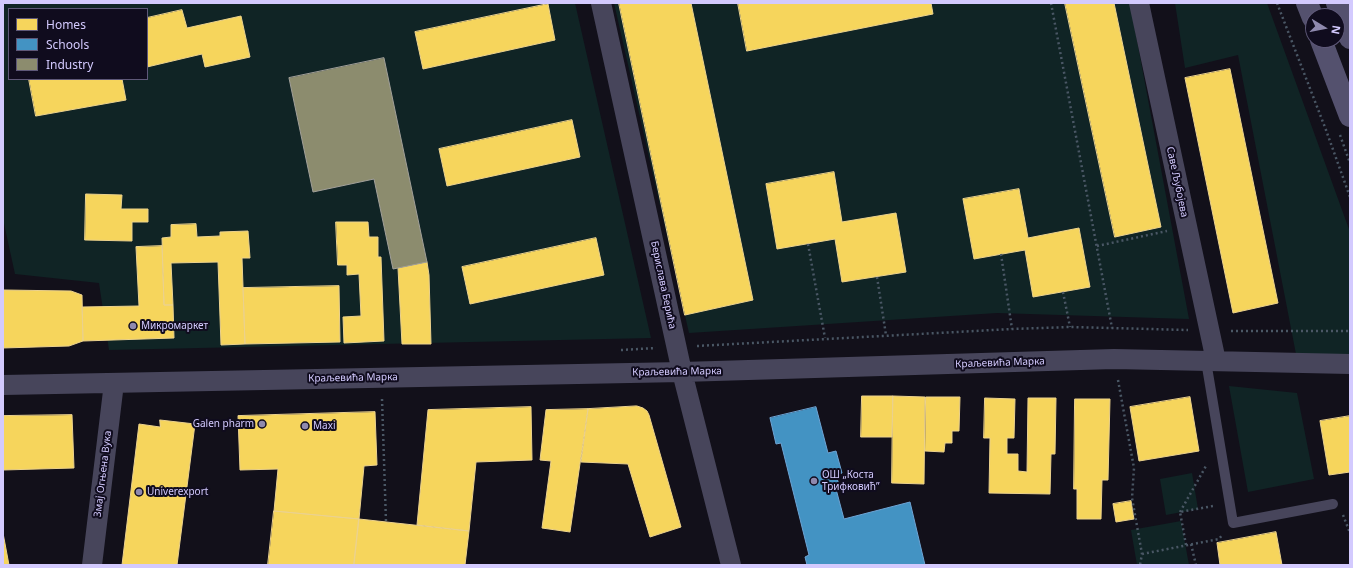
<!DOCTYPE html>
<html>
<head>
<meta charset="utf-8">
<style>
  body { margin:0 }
  #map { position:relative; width:1353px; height:568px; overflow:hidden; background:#12101a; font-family:"Noto Sans",sans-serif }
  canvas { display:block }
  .frame { position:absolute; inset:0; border:4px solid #d3cafe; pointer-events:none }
  .legend { position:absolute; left:8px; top:8px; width:140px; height:72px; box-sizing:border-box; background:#100c1e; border:1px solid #5e5878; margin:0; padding:5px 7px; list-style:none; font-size:12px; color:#d3cafe }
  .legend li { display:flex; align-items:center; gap:8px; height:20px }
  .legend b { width:20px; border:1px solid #5e5878 }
  .north { position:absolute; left:1305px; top:8px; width:40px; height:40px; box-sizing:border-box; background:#100c1e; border:1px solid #5e5878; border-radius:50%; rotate:100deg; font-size:11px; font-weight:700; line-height:16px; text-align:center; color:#d3cafe }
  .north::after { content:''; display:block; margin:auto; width:14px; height:18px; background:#8f89ae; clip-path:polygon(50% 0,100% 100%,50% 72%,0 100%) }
</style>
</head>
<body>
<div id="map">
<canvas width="1353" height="568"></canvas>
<div class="frame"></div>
<ul class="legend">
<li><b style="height:11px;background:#f6d55c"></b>Homes</li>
<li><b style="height:11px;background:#4393c3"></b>Schools</li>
<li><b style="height:11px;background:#8c8c6e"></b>Industry</li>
</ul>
<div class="north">N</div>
</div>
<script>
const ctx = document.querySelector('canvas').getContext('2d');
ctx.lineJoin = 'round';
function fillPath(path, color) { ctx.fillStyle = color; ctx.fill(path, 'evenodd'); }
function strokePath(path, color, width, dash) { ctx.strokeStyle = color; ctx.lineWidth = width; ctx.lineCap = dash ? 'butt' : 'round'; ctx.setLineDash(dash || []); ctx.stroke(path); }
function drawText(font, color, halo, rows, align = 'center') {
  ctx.font = font + ' "Noto Sans",sans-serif'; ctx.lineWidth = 4; ctx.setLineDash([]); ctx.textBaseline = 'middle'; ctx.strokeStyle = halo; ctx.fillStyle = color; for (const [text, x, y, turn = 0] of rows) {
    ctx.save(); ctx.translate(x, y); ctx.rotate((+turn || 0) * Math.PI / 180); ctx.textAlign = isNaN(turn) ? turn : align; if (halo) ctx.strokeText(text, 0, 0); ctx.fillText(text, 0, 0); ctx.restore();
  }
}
const green = new Path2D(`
  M3 3H575L651 338 109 350 99 283 15 274 3 219ZM9 9H147V79H9Z
  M614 3H1130L1189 319 997 313 689 333Z
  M1175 3H1267L1350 232V357L1296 354 1238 55 1185 68Z
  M1229 386 1297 393 1314 479 1248 492Z
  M1192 473 1198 509 1166 515 1160 479Z
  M1181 521 1189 565H1137L1131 530Z`);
const homes = new Path2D(`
  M619 3H691L753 300 685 315Z
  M738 3H931L933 14 747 51Z
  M1065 3H1114L1161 227 1115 237Z
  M548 4 555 40 423 69 415 32Z
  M182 10 187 28 241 16 250 57 205 67 202 54 147 67V18Z
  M1230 69 1278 303 1233 313 1185 78Z
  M29 79H122L126 100 36 116Z
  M572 120 580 157 447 186 439 149Z
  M834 172 842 222 896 213 906 272 842 282 835 239 777 249 766 184Z
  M1019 189 1028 238 1079 228 1090 287 1033 297 1025 250 974 259 963 199Z
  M86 194 122 195 121 209H148V222H132V241L85 240Z
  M336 222H368L369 237H378V257H381L384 341 344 343 343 317 361 316 359 274 347 275V265H338Z
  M196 224 197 237 220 236V232L248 231 250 258H242L245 344 221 345 218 262 171 263 173 305H164L162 238 171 237V225Z
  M596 238 604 275 470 304 462 267Z
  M162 246 164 305H173L174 338 83 341 82 307 139 306 136 247Z
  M427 262 429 275 431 344H402L398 268Z
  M339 286 340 342 245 344 243 288Z
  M3 290 71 291 82 295 83 341 69 346 3 348Z
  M862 396H893L892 437H861Z
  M893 396 925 397 924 484 892 483Z
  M926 397H960L959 431H952V443H945L944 452 925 451Z
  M1190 397 1199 451 1139 461 1130 407Z
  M985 398 1015 399 1014 438H1007V454H1018V471L1027 472 1028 398H1056L1055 454H1051L1050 494 989 493 990 438H984Z
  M1075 399H1110L1108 480H1102L1101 519H1077V489H1074Z
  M637 406 643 408 647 411 649 415 681 527 650 537 628 464 581 462 588 409Z
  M531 407 532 460 476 462 469 531 417 525 428 410Z
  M588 409 570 532 542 528 551 461 540 460 546 410Z
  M375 412 377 465 364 466 359 519 274 511 278 469 240 470 238 416Z
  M72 415 74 468 3 470V416Z
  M1350 416V472L1329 475 1320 421Z
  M160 420 195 424 177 565H122L139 424 160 427Z
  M1131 501 1134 519 1116 522 1113 504Z
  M274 511 359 519 354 565H268Z
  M359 519 469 531 465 565H354Z
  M1276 532 1282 565H1220L1217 543Z
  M3 533 9 565H3Z`);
const schools = new Path2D(`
  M816 407 828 453 836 451 842 473 836 475 840 488 836 489 844 519 910 502 925 565H807L805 557 809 555 781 443 776 444 770 418Z`);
const industry = new Path2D(`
  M384 58 427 262 393 269 374 179 313 192 289 78Z`);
const path = new Path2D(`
  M1051 3 1112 328
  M1277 3 1326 130 1350 197
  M1340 135 1350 163
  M808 244 825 338
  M1097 246 1167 231
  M1001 254 1012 329
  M877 277 886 335
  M1063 292 1070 327
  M1231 331H1350
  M697 346 1012 329 1070 327 1188 330
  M621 350 656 348
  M1118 380 1134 468 1132 498 1142 554 1140 565
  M382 399 386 522
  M1180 512 1206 466
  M1343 515 1350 533
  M1191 544 1196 565
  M1186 545 1180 512 1213 506
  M1142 554 1219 539 1223 534`);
const lane = new Path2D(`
  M1206 361 1233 523 1333 504`);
const street = new Path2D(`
  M601 3 682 372 731 565
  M1139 3 1216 361
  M3 385 682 372 1114 359 1350 364
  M92 565 114 383`);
const secondary = new Path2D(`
  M1307 3 1313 18
  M1337 3 1350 38
  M1321 40 1350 116`);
const markers = [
  [133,326,4,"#8f89ae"],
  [262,424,4,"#8f89ae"],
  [305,426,4,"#8f89ae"],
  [814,481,4,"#8f89ae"],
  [139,492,4,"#8f89ae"]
];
const streetNames = [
  ["Саве Љубојева",1177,182,78],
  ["Берислава Берића",663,285,78],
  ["Краљевића Марка",1000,363,-2],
  ["Краљевића Марка",677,372,-1],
  ["Краљевића Марка",353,378,-1],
  ["Змај Огњена Вука",103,474,-83]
];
const poiNames = [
  ["Микромаркет",141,326],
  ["Galen pharm",254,424,"right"],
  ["Maxi",313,426],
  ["ОШ „Коста",822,475],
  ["Трифковић”",822,487],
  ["Univerexport",147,492]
];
fillPath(green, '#102425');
fillPath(homes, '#f6d55c');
strokePath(homes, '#ecd28d', 1);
fillPath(schools, '#4393c3');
strokePath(schools, '#6ea4d5', 1);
fillPath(industry, '#8c8c6e');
strokePath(industry, '#a19f99', 1);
strokePath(path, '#4a5765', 2.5, [2, 3]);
strokePath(lane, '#47455b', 10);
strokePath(street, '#47455b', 20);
strokePath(secondary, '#54516e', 22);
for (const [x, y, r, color] of markers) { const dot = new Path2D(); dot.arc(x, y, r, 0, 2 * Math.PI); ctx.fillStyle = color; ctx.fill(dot); strokePath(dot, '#100c1e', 1.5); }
drawText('10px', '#d3cafe', '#100c1e', streetNames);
drawText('10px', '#d3cafe', '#100c1e', poiNames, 'left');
</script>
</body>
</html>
